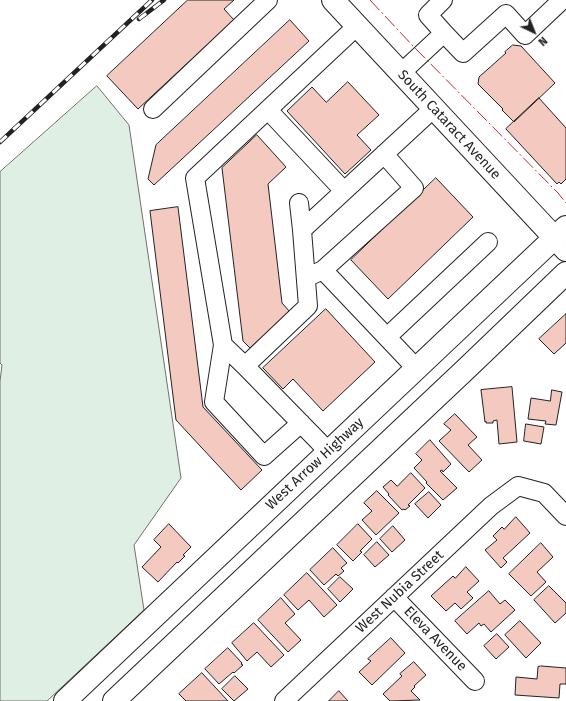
<!DOCTYPE html>
<html>
<head>
<meta charset="utf-8">
<style>
  body { margin:0 }
  #map { position:relative; width:566px; height:701px; overflow:hidden; background:#fff; font-family:"Fira Sans",sans-serif }
  canvas { display:block }
  .north { position:absolute; left:514px; top:12px; width:40px; height:40px; -webkit-text-stroke:3px #fff; paint-order:stroke; rotate:137deg; font-size:11px; font-weight:700; line-height:16px; text-align:center; color:#222 }
  .north::after { content:''; display:block; margin:auto; width:14px; height:18px; background:#222; clip-path:polygon(50% 0,100% 100%,50% 72%,0 100%) }
</style>
</head>
<body>
<div id="map">
<canvas width="566" height="701"></canvas>
<div class="north">N</div>
</div>
<script>
const ctx = document.querySelector('canvas').getContext('2d');
ctx.lineJoin = 'round';
function fillPath(path, color) { ctx.fillStyle = color; ctx.fill(path, 'evenodd'); }
function strokePath(path, color, width, dash) { ctx.strokeStyle = color; ctx.lineWidth = width; ctx.lineCap = dash ? 'butt' : 'round'; ctx.setLineDash(dash || []); ctx.stroke(path); }
function drawText(font, color, halo, rows, align = 'center') {
  ctx.font = font + ' "Fira Sans",sans-serif'; ctx.lineWidth = 3; ctx.setLineDash([]); ctx.textBaseline = 'middle'; ctx.strokeStyle = halo; ctx.fillStyle = color; for (const [text, x, y, turn = 0] of rows) {
    ctx.save(); ctx.translate(x, y); ctx.rotate((+turn || 0) * Math.PI / 180); ctx.textAlign = isNaN(turn) ? turn : align; if (halo) ctx.strokeText(text, 0, 0); ctx.fillText(text, 0, 0); ctx.restore();
  }
}
const green = new Path2D(`
  M97 86 129 125 181 478 134 545 144 610 47 701H0V381L2 365 0 363V172Z`);
const building = new Path2D(`
  M188 0H234L224 9 234 20 138 109 107 76Z
  M290 20 309 41 154 185 148 179 156 145Z
  M513 45 521 46 555 83 514 122 502 110 503 109 478 84 479 77 506 53 505 52Z
  M348 82 379 115 357 135 371 150 345 174 287 111 312 87 326 102Z
  M539 98 566 128V179L561 184 559 182 557 184 506 129Z
  M257 135 286 167 268 184 282 303 290 312 250 348 243 341 222 168Z
  M436 178 473 217 388 299 351 260Z
  M178 207 203 407 262 470 241 490 176 420 150 211Z
  M326 309 375 362 323 411 293 379 283 389 263 368Z
  M566 314V343L554 354 539 339Z
  M512 387 517 442 499 444 497 420 493 421V423H486V421L485 422 481 390Z
  M552 390 562 392 556 425 545 424 546 421 528 419 531 398 550 401Z
  M455 414 477 437 468 445 482 460 469 472 439 441 451 430 444 424Z
  M526 424 544 427 541 444 524 441Z
  M430 440 451 464 443 472 442 470 440 471 457 488 443 500 426 483 427 482 414 468 422 460 416 454Z
  M411 473 425 488 408 505 410 506 405 510 404 509 402 510 388 495 389 494 383 487 391 480 397 486Z
  M377 491 399 513 376 535 362 520 372 511 364 503Z
  M429 492 441 505 428 518 415 504Z
  M516 517 530 533 503 558 507 562 501 568 485 550 497 540 493 536 502 527 504 529Z
  M169 524 191 547 183 555 185 556 178 563 177 562 158 582 142 567 161 547 154 540Z
  M358 524 372 539 360 551 362 552 353 561 337 545Z
  M393 526 405 540 392 552 380 539Z
  M377 542 389 555 375 567 364 555Z
  M541 543 553 557 537 572 546 582 531 596 509 574Z
  M333 548 347 563 341 568 344 571 338 576 336 574 324 585 310 570Z
  M466 567 479 581 467 592 473 598 461 609 455 603 446 611 431 596 453 576 455 578Z
  M307 573 337 605 324 617 309 600 298 610 284 595Z
  M340 577 353 589 340 602 328 589Z
  M549 586 566 603V613L555 623 534 600Z
  M489 591 500 604 505 600 515 610 491 632 484 624 481 626 479 623 467 634 455 621Z
  M281 598 295 614 285 623 301 640 288 652 258 620Z
  M520 621 541 643 526 658 505 635Z
  M254 623 284 655 271 667 257 652 247 661 232 643Z
  M497 634 509 647 496 659 484 646Z
  M391 638 405 653 372 685 359 672 371 661 368 659Z
  M228 648 242 663 241 664 243 665 234 673 233 672 219 684 205 669Z
  M414 662 426 675 414 686 415 687 411 691 420 700 390 701 383 694 402 676 400 674Z
  M541 666 566 668V684H560L559 698 515 695 516 677 537 679 538 667Z
  M202 673 228 701H186L179 694Z
  M235 676 248 689 234 701 222 689Z
  M339 691 348 701H329Z`);
const minor = new Path2D(`
  M443 0 428 15 444 33
  M401 73 444 33 463 53 506 14 525 35 562 0
  M153 109 268 0
  M268 110 344 191
  M299 203 302 230
  M323 270 414 188 384 154
  M312 275 323 270 416 368
  M387 337 488 242
  M223 345 214 402 264 456 301 423
  M245 366 223 345 195 178 357 26
  M328 451 245 366 308 306 302 230 434 108
  M394 597 475 681
  M284 701 491 506 518 486 544 493 566 516`);
const major = new Path2D(`
  M333 0 566 250
  M65 701 566 227
  M114 701 467 368 566 273`);
const rail = new Path2D(`
  M139 19 164 0
  M0 142 152 0`);
const power = new Path2D(`
  M370 0 413 46 558 193 566 203`);
const streetNames = [
  ["South Cataract Avenue",449,125,47],
  ["West Arrow Highway",315,464,-43],
  ["West Nubia Street",400,592,-43],
  ["Eleva Avenue",435,639,46]
];
fillPath(green, '#e0efe3');
strokePath(green, '#6f6f6f', 1);
fillPath(building, '#f3c9c0');
strokePath(building, '#222', 1);
strokePath(minor, '#222', 20);
strokePath(major, '#222', 24);
strokePath(minor, '#fff', 18);
strokePath(major, '#fff', 22);
strokePath(rail, '#222', 4.5);
strokePath(rail, '#fff', 3, [9]);
strokePath(power, '#c62828', 1, [14, 3, 2, 3]);
drawText('14px', '#222', '#fff', streetNames);
</script>
</body>
</html>
